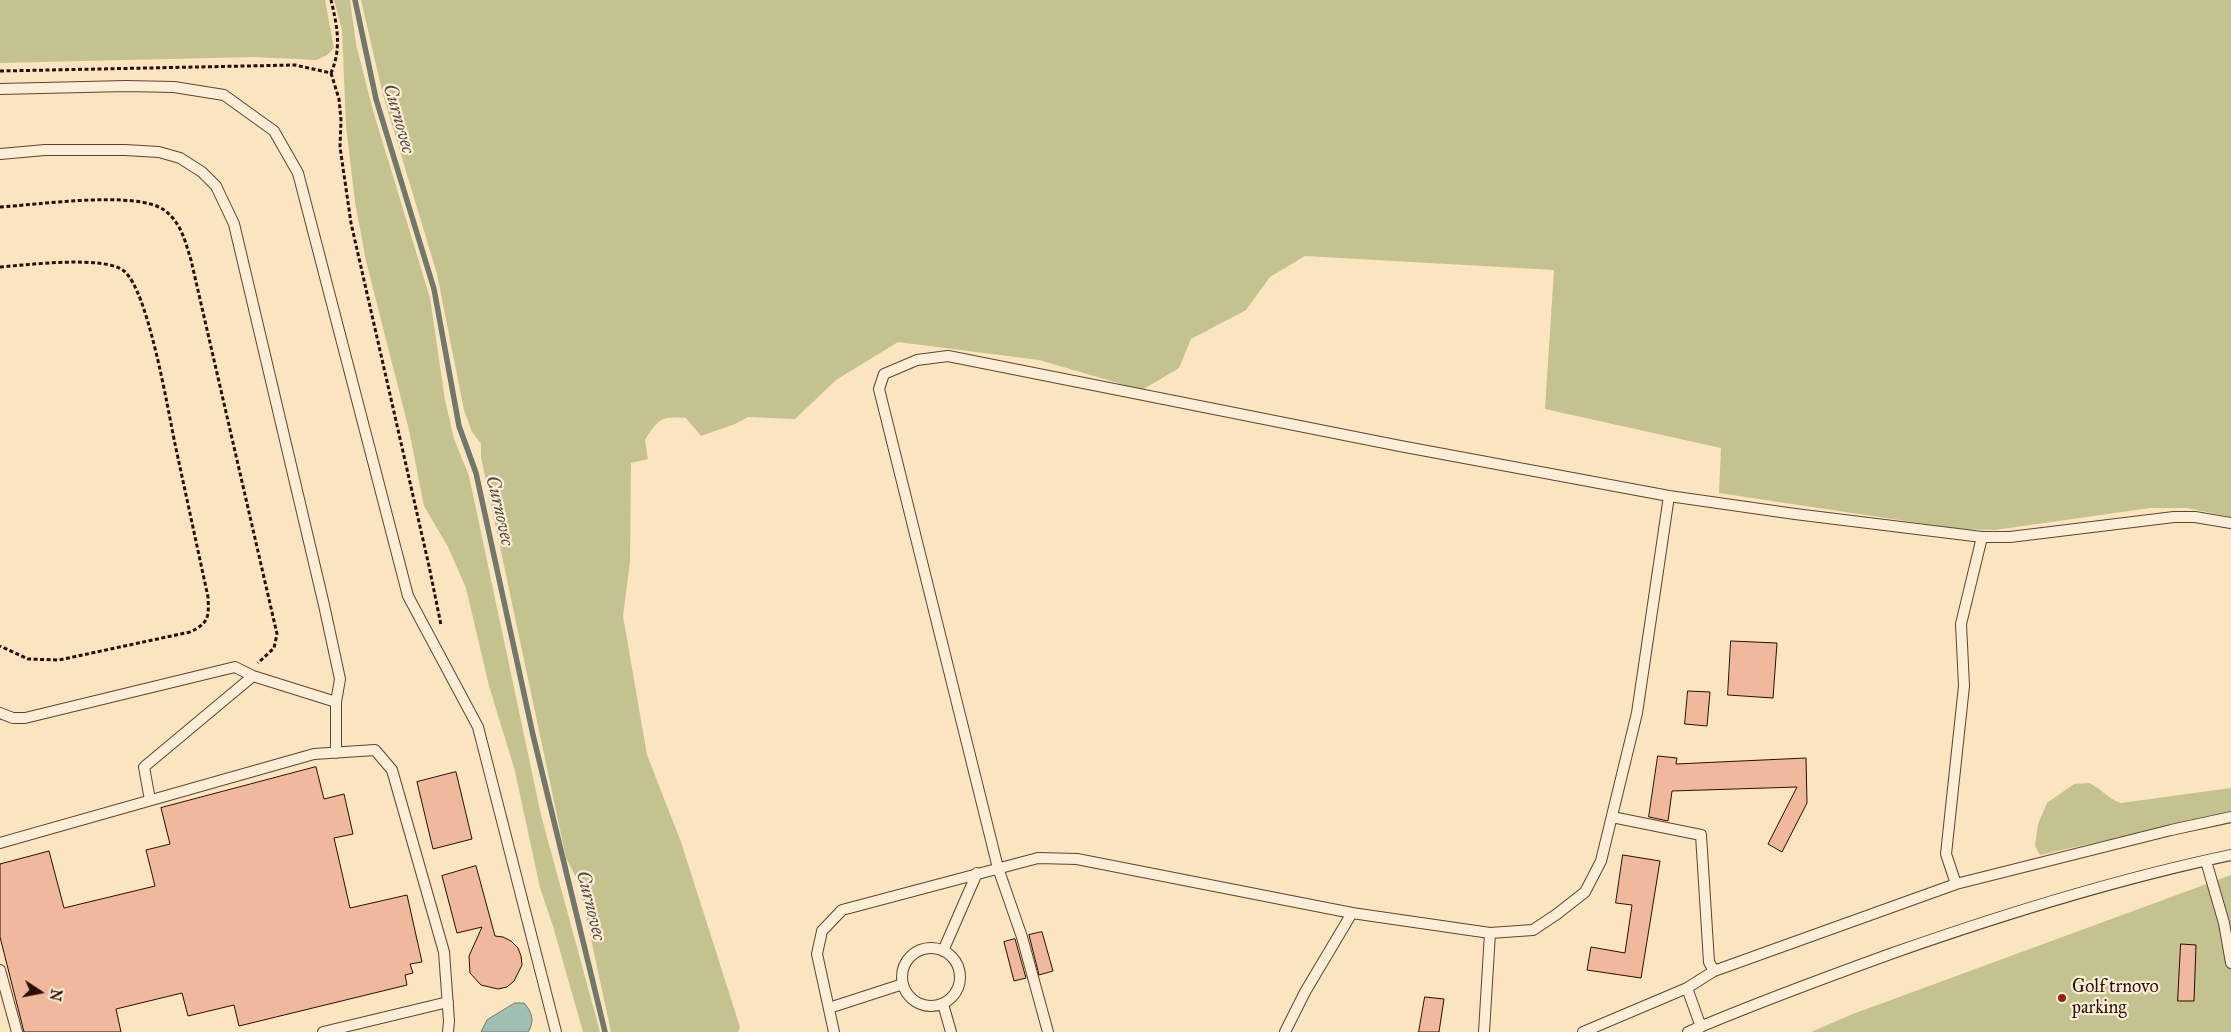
<!DOCTYPE html>
<html>
<head>
<meta charset="utf-8">
<style>
  body { margin:0 }
  #map { position:relative; width:2231px; height:1032px; overflow:hidden; background:#fbe4c0; font-family:"IM FELL Great Primer",serif }
  canvas { display:block }
  .north { position:absolute; left:15px; top:967px; width:50px; height:50px; -webkit-text-stroke:4px #fcedd6; paint-order:stroke; rotate:101deg; font-size:14px; font-weight:700; line-height:20px; text-align:center; color:#2a0e01 }
  .north::after { content:''; display:block; margin:auto; width:18px; height:22px; background:#2a0e01; clip-path:polygon(50% 0,100% 100%,50% 72%,0 100%) }
</style>
</head>
<body>
<div id="map">
<canvas width="2231" height="1032"></canvas>
<div class="north">N</div>
</div>
<script>
const ctx = document.querySelector('canvas').getContext('2d');
ctx.lineJoin = 'round';
function fillPath(path, color) { ctx.fillStyle = color; ctx.fill(path, 'evenodd'); }
function strokePath(path, color, width, dash) { ctx.strokeStyle = color; ctx.lineWidth = width; ctx.lineCap = dash ? 'butt' : 'round'; ctx.setLineDash(dash || []); ctx.stroke(path); }
function drawText(font, color, halo, rows, align = 'center') {
  ctx.font = font + ' "IM FELL Great Primer",serif'; ctx.lineWidth = 4.5; ctx.setLineDash([]); ctx.textBaseline = 'middle'; ctx.strokeStyle = halo; ctx.fillStyle = color; for (const [text, x, y, turn = 0] of rows) {
    ctx.save(); ctx.translate(x, y); ctx.rotate((+turn || 0) * Math.PI / 180); ctx.textAlign = isNaN(turn) ? turn : align; if (halo) ctx.strokeText(text, 0, 0); ctx.fillText(text, 0, 0); ctx.restore();
  }
}
const green = new Path2D(`
  M0 0H325L334 48 327 55 317 60 253 57 0 63Z
  M334 0H350L356 44 372 107 430 298 445 400 454 439 469 476 541 815 600 1032H583L553 926 540 888 515 771 489 686 466 588 448 547 424 506 409 430 366 261 355 202 346 126 342 30Z
  M361 0H2231V517L2187 508H2150L1995 530 1959 529 1719 493 1721 448 1545 409 1554 270 1305 256 1270 277 1246 310 1191 339 1179 368 1142 390 1039 360 898 342 836 380 795 419 748 417 735 424 701 436 686 418C661 416 658 419 645 440L648 459 631 463 630 562 623 616 647 755 681 842 740 1027 738 1032H611L579 883 566 858 481 457V444L472 432 464 410 437 274 383 95Z
  M2089 783C2101 788 2108 799 2121 803L2231 788V812L2040 855 2035 846 2038 824 2047 803 2074 784Z
  M2231 875V1032H1811L1853 1014Z`);
const water = new Path2D(`
  M515 1003H524C532 1012 535 1021 528 1032H481L487 1020Z`);
const stream = new Path2D(`
  M355 0 376 99 434 289 459 426 476 473 533 735 605 1032`);
const building = new Path2D(`
  M1731 641 1777 643 1773 698 1728 695Z
  M1688 691 1710 692 1707 726 1685 724Z
  M1658 756 1677 758 1676 764 1806 758 1807 803 1782 852 1768 844 1797 787 1672 791 1668 821 1649 817Z
  M316 767 324 799 344 794 353 834 334 838 350 908 407 895 422 962 410 964 413 973 405 975 407 985 239 1026 234 1005 188 1016 182 993 116 1009 121 1032H24L0 937V864L49 851 64 908 155 886 146 850 170 844 161 808Z
  M456 772 472 839 433 849 417 782Z
  M1623 855 1660 861 1641 978 1587 970 1591 947 1625 953 1632 905 1616 903Z
  M476 866 495 936 503 937 511 941 518 948 521 956 522 965 514 981 507 987 498 989 481 985 470 973 469 956 482 927 457 933 442 876Z
  M1042 932 1053 971 1039 975 1029 935Z
  M1015 939 1026 978 1014 981 1004 942Z
  M2181 944 2196 945 2194 1001H2178Z
  M1425 997 1444 999 1439 1032H1419Z`);
const path = new Path2D(`
  M0 71 295 65 331 73C342 48 337 25 331 0
  M331 73 339 99 341 120 340 147 351 223 429 566 441 625
  M0 207C36 205 137 190 164 210 181 222 185 241 191 260L277 634 274 648 258 663
  M0 267C27 265 104 255 124 271 148 290 168 410 175 444 186 495 197 546 208 597 209 617 209 623 190 632L59 660 28 659 0 646`);
const service = new Path2D(`
  M0 89 126 86 174 87 224 95 274 131 298 173 408 596 478 727 556 1032
  M0 154 45 150H125L159 152 180 158 202 172 216 186 234 224 324 605 340 679 336 702
  M0 713 13 718H25L235 667 253 676 336 702V753
  M150 800 144 767 253 676
  M1612 817 1701 835 1709 962 1714 971
  M0 843 314 754 375 750 392 770 444 952 449 1021 448 1032
  M2206 861 2224 923 2231 963
  M1956 884 1946 854 1964 686 1961 624 1982 537
  M902 977a29 29 0 1 1 58 0a29 29 0 1 1-58 0Z
  M943 951 977 873
  M0 970 17 1032
  M1687 988 1701 1027
  M943 1004 951 1032
  M829 1008 903 984
  M323 1032 448 1002
  M834 1032 817 954 822 931 842 910 1038 858 1077 859 1352 913 1490 933 1533 930 1557 914 1585 892 1601 861 1637 713 1669 496
  M1048 1032 1022 937 998 868 879 389 884 374 917 360 948 356 1400 446 1669 496 1795 514 1982 537H2010L2174 517H2195L2231 523
  M1285 1032 1305 992 1352 913
  M1484 1032 1490 933
  M1583 1032 1687 988 1714 971 1956 884 2171 830 2231 817
  M1688 1032C1756 1003 1824 978 1893 953 2004 914 2116 879 2231 855`);
const markers = [
  [2062,998,5,"#8f2418"]
];
const poiNames = [
  ["Golf trnovo",2072,988],
  ["parking",2072,1009]
];
const waterNames = [
  ["Curnovec",398,119,74],
  ["Curnovec",499,511,77],
  ["Curnovec",590,906,76]
];
fillPath(green, '#c4c28e');
fillPath(water, '#9fbfb2');
strokePath(water, '#70786b', 1);
strokePath(stream, '#70786b', 5.5);
fillPath(building, '#f0b89c');
strokePath(building, '#2a0e01', 1);
strokePath(service, '#5e4431', 12);
strokePath(path, '#2a0e01', 3, [4, 2.5]);
strokePath(service, '#fcedd6', 10);
for (const [x, y, r, color] of markers) { const dot = new Path2D(); dot.arc(x, y, r, 0, 2 * Math.PI); ctx.fillStyle = color; ctx.fill(dot); strokePath(dot, '#fcedd6', 2); }
drawText('18px', '#2a0e01', '#fcedd6', poiNames, 'left');
drawText('italic 19px', '#534c3f', '#fcedd6', waterNames);
</script>
</body>
</html>
